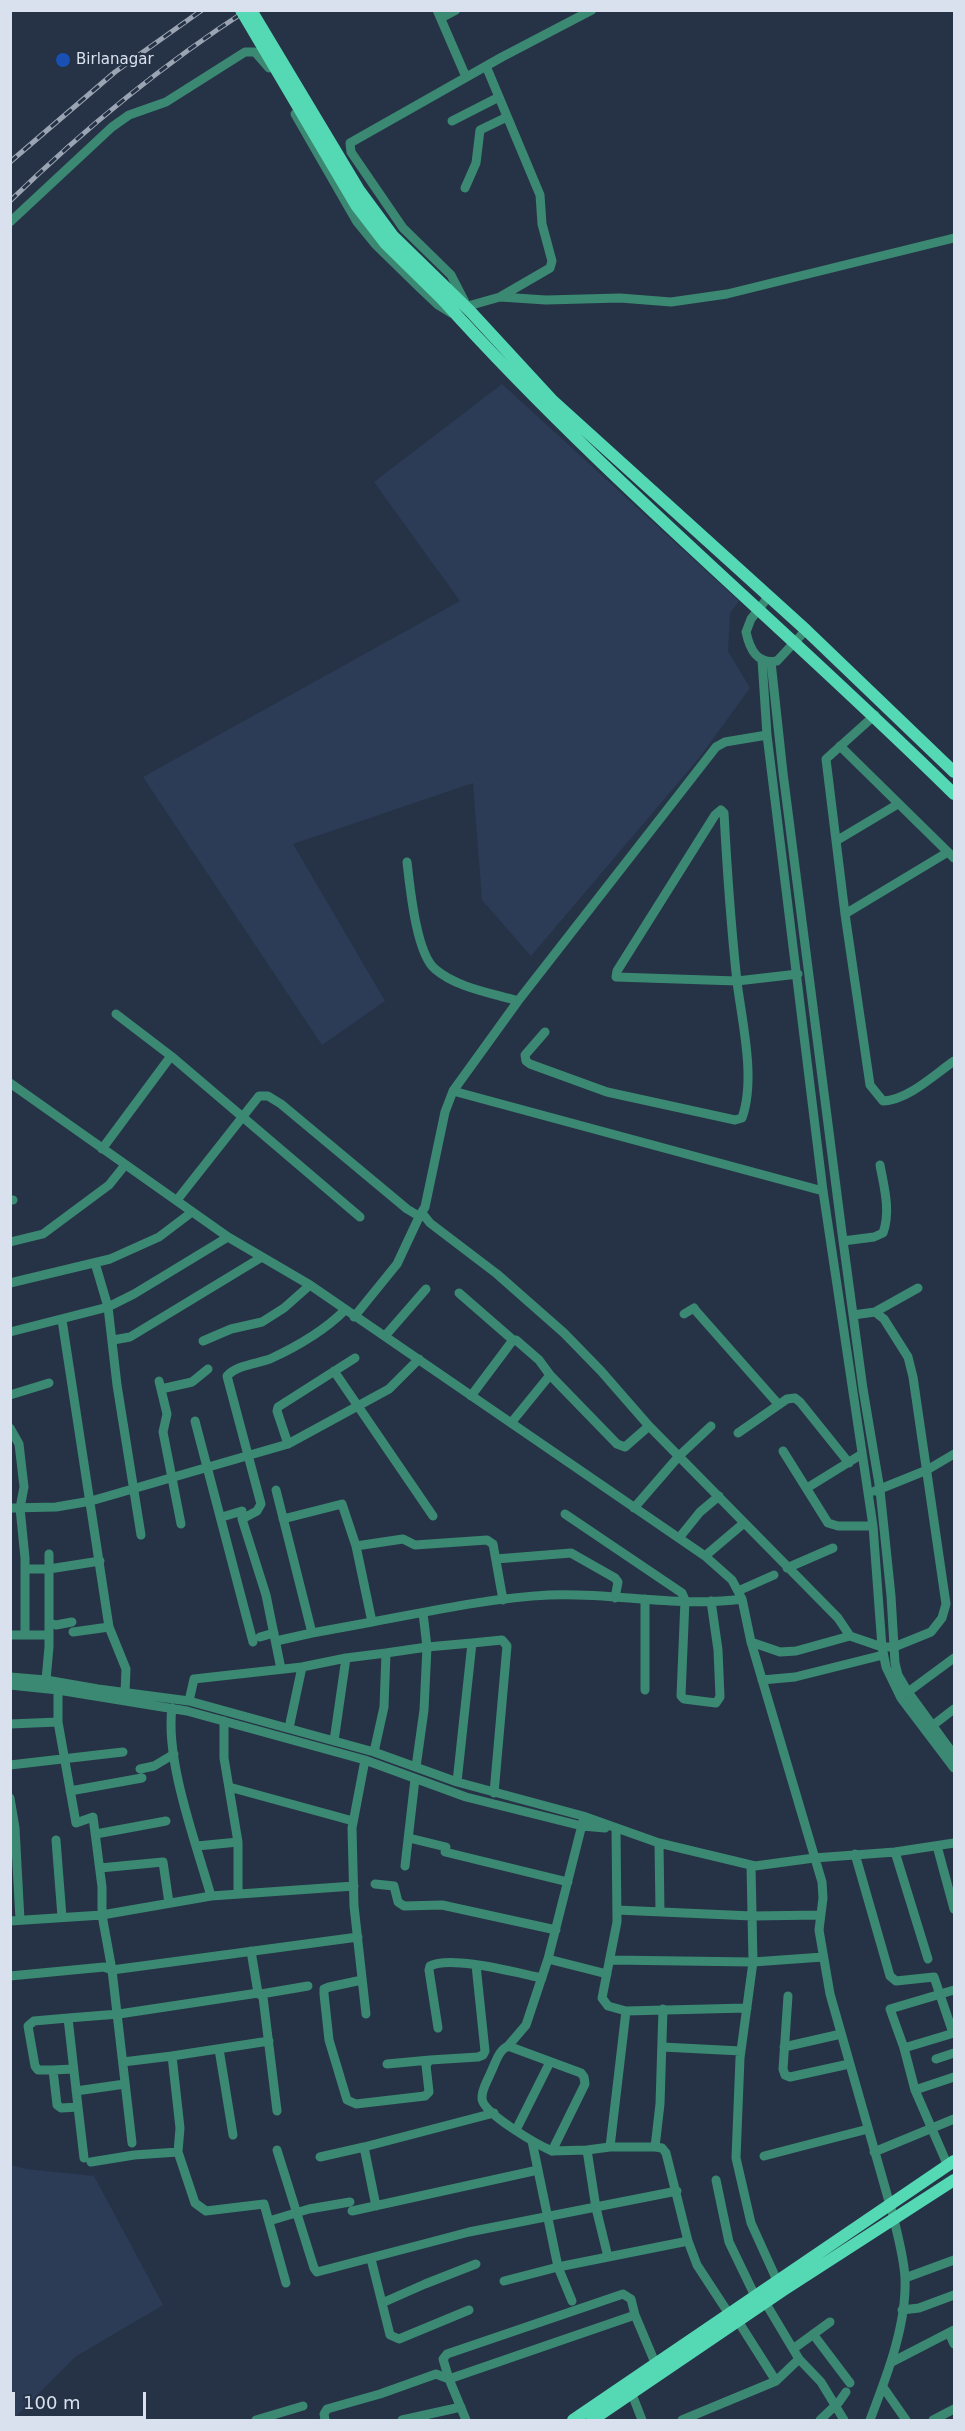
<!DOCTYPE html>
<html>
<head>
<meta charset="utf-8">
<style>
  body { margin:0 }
  #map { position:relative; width:965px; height:2431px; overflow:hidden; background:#263346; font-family:"DejaVu Sans",sans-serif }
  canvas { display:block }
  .frame { position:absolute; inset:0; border:12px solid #d9e1ee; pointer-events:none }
  .scale { position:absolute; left:12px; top:2392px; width:134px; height:27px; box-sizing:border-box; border:3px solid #d9e1ee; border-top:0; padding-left:8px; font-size:18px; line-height:21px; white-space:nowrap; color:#d9e1ee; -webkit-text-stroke:4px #263346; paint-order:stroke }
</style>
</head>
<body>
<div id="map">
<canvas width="965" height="2431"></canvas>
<div class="frame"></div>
<div class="scale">100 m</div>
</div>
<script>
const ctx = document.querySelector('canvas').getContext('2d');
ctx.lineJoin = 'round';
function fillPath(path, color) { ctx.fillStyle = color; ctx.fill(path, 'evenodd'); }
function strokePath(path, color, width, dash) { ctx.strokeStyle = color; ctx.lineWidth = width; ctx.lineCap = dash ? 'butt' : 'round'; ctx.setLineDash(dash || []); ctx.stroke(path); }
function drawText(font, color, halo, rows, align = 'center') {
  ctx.font = font + ' "DejaVu Sans",sans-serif'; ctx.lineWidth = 4.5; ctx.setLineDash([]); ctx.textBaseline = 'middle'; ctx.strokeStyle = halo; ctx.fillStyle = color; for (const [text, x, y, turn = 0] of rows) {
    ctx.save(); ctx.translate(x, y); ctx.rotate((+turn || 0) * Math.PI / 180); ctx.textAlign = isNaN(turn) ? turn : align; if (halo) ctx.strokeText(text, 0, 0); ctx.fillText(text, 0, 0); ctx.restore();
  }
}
const built = new Path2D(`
  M502 384 739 601 730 613 728 651 750 688 699 758 531 956 482 900 473 783 293 844 385 1001 322 1045 143 777 460 601 374 482Z
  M11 2165 26 2169 94 2176 163 2305 75 2357 12 2420Z`);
const minor = new Path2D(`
  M437 10 466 77
  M441 18 456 10
  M486 66 540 195 542 224 552 261 550 268 500 297
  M295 114 357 222 375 244 420 288 438 305 451 313
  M452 121 499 97
  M465 188 476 163 480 130 507 117
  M10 222 112 127 129 115 166 102 245 52H255L269 68
  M466 304 451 275 403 228 351 152 350 143 502 57 592 10
  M468 306 500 297 546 300 620 298 671 302 727 294 954 238
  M769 596 751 619 746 632C750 650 757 664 777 661L806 630
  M762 660 767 735 823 1191 873 1526 882 1647 886 1667 901 1698 954 1768
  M771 662 783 773 842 1233 863 1389 880 1490 891 1596 895 1663 898 1675 908 1692 954 1755
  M875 715 826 759 845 914 870 1085 883 1101C908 1100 934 1075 954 1061
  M840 746 954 858
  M836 841 898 804
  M407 862C410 887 416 953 435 969 457 988 492 993 518 1001
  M845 914 948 852
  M116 1014 171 1056
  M545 1032 525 1055 526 1061 530 1064 607 1092 735 1120 742 1118C756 1079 742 1022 737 982 731 926 727 869 724 813L721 810 715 815 617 971 616 977 737 981 798 974
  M10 1083 228 1237 310 1285 705 1556 732 1580 742 1599 751 1642 822 1882 823 1898 819 1930 830 1994 894 2219C898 2238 904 2258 905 2278 907 2325 886 2378 870 2420
  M453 1091 823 1191
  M102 1149 171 1056 360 1217
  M10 1200H13
  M177 1200 259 1096H268L281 1104 407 1209 417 1215H420L425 1207 445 1112 453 1091 518 1001 716 747 725 742 767 735
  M422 1213 430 1223 497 1274 564 1333 601 1371 649 1426 838 1618 850 1636
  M843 1241 874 1237 883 1233C891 1211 884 1187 880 1165
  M10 1242 43 1234 109 1185 125 1165
  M95 1263 108 1307 117 1385 141 1535
  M10 1283 110 1259 159 1237 192 1212
  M459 1293 513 1340
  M875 1312 918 1288
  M684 1314 694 1308 696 1311 779 1405
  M354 1317 397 1264 420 1215
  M62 1320 109 1627 126 1669 125 1693
  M10 1332 108 1307 134 1294 228 1237
  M385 1336 426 1289
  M113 1340 130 1337 262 1257
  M203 1341 231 1329 262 1322 284 1308 310 1285
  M334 1371 433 1516
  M159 1381 167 1414 163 1432 181 1524
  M161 1389 192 1382 208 1369
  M10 1395 49 1383
  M471 1396 513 1340H516L539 1360 550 1375 617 1444 625 1447 649 1426
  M195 1421 253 1642
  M511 1423 550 1375
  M10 1428 19 1444 24 1487 20 1508 25 1558V1635
  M738 1433 787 1399 795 1398 800 1402 849 1463
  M288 1444 277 1411 278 1407 355 1358
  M783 1451 828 1523 838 1526H873
  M807 1488 862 1454
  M875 1491 927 1470 954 1454
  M10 1508 56 1507 91 1501 288 1444 389 1389 419 1359
  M634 1508 679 1456 711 1426
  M565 1514 682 1593 685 1600 681 1696 684 1699 716 1703 720 1697 718 1650 711 1601
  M222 1517 242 1511
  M283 1519 342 1504 356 1546 372 1622C431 1611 490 1598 549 1595 613 1592 678 1608 742 1599
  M679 1538 700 1512 719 1496
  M356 1546 403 1539 415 1545 487 1540 493 1544 503 1600
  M705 1556 744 1523
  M496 1559 571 1553 615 1578 618 1582 615 1598
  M787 1568 833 1548
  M25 1569H49L100 1561
  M738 1591 774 1575
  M423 1613 427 1647 472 1643 457 1782
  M49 1623 56 1625 72 1622
  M73 1632 109 1627
  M312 1633 372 1622
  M10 1635H49
  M260 1637 274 1633
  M276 1641 312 1633 276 1490
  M751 1642 780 1652 796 1651 850 1636 882 1647H894L931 1632 942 1618 946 1604 913 1377 908 1357 884 1319 875 1312 853 1315
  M472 1643 502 1640 507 1646 494 1793
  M386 1653 427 1647 424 1710 416 1767
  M346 1658 386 1653 384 1707 374 1752
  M281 1669 266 1595 242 1519 257 1511 261 1504 227 1376C237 1365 256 1364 270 1359 296 1347 324 1331 345 1310
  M10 1677 46 1680 98 1689 189 1701 374 1752 457 1782 583 1816 659 1843 755 1866 814 1858 895 1852 954 1843
  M46 1680 49 1647V1554
  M762 1680 795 1677 883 1655
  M10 1685 58 1690 187 1711 365 1760 466 1797 582 1826 605 1828
  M58 1690V1722L76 1823 93 1817 102 1887V1915L112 1970 358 1937
  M645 1690V1599
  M908 1692 954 1658
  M189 1701 194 1679 302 1667
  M224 1721V1758L238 1842V1894
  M10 1724 58 1722
  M932 1726 954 1709
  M289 1728 302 1667 346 1658 334 1741
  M365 1760 352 1828 354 1906 366 2014
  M10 1765 123 1752
  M140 1769 154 1766 174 1754
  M229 1787 353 1821
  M70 1791 142 1778
  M10 1798 15 1828 20 1920
  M616 1829 617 1922 602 1998 608 2006 626 2011 610 2147H655
  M96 1834 166 1821
  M409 1838 446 1847
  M56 1840 62 1917
  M659 1843 660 1912
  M197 1846 238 1842
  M937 1846 954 1909
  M445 1852 568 1882
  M895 1852 928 1959
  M855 1854 890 1976 896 1981 934 1977 953 2033
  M405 1866 415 1779
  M751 1866 753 1962 823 1957
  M100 1868 163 1862 169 1903
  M375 1884 394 1886 398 1902 404 1906 442 1905 556 1930
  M211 1896 354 1886
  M617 1910 752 1916 821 1915
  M10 1921 102 1915 211 1896C196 1843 165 1761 172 1708
  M251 1951 258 1993
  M548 1959 607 1974
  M610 1960 753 1962 740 2058 736 2158 751 2223 780 2287
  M10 1976 104 1967 112 1970 132 2143
  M362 1980 329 1987 324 1989V1994L329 2040 347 2100 356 2104 425 2096 429 2092 426 2065 430 2060 478 2057 483 2055 485 2051 476 1965
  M261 1994 308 1986
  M788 1996 783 2069 785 2075 790 2077 849 2064
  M663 2009 660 2104 655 2147 662 2148 666 2153 688 2241 697 2265 731 2317
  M626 2011 747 2008
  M438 2028 429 1970 430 1966C451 1955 517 1973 542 1978
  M508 2046C498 2051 496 2062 491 2072 488 2080 481 2090 482 2099 484 2114 538 2145 552 2151L585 2084 584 2077 581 2073 508 2046 526 2025 548 1959 583 1821
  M662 2047 741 2051
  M784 2047 841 2034
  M904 2048 890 2009 954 1990
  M219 2049 233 2135
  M172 2056 269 2041
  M936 2059 954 2053
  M123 2062 172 2056 180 2128 178 2152 195 2203 206 2211 264 2204 286 2283
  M387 2064 430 2060
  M73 2069 53 2070 57 2105 61 2108 78 2107 68 2018 119 2014 258 1993 263 1997 277 2111
  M53 2070H38L35 2066 28 2026 34 2021 68 2018
  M915 2090 954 2077
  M76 2091 125 2084
  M78 2107 84 2158
  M516 2130 550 2062
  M532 2141 558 2267 688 2241
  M277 2150 314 2268 317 2272 469 2232 677 2191
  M587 2150 596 2208 608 2257
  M552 2151 587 2150 610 2147
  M874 2152 954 2119
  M764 2156 868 2129
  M320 2157 364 2147
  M91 2162 134 2155 178 2152
  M948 2166 915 2090 904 2048 954 2033
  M716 2180 729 2242 756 2298
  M376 2206 364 2147 494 2113
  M352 2211 538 2170
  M269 2221 309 2209 350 2202
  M371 2259 390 2335 399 2339 469 2310
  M905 2278 954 2260
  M504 2281 558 2267 572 2301
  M765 2302 799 2359 821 2382 844 2420
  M382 2303 425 2284 476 2264
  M902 2310 919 2308 954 2295
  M635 2315 449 2379 443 2359 447 2354 623 2294 631 2299 635 2315 656 2365
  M738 2321 776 2381
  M949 2333 954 2344
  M813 2334 850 2383
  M793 2349 830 2322
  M892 2362 954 2330
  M883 2387 906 2420
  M630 2389 642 2420
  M256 2420 303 2406
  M325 2420 324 2414 327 2409 380 2394 436 2374 449 2379 466 2420
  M402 2420 461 2407
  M682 2420 776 2381 799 2359
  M820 2420 839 2402 846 2392
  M933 2420 954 2409`);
const major = new Path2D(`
  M251 10 359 190 393 236 470 311 553 401 806 630 954 772
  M443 300C601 476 786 628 954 794
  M573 2420 954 2161
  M592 2420 782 2291 954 2180`);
const rail = new Path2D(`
  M10 162 115 72 202 10
  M10 201C83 130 162 65 247 10`);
const majorBridge = new Path2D(`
  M241 10 356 205 386 244 443 300`);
const markers = [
  [63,60,8,"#1a4fb4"]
];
const poiNames = [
  ["Birlanagar",76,60]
];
fillPath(built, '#2c3c56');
strokePath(minor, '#3b8972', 9);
strokePath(major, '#54d9b4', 12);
strokePath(rail, '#9aa4b3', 5);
strokePath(rail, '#263346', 3, [9]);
strokePath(majorBridge, '#54d9b4', 12);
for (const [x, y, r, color] of markers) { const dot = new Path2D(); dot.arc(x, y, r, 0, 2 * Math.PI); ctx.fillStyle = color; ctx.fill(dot); strokePath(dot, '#263346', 2); }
drawText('15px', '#d9e1ee', '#263346', poiNames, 'left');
</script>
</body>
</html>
